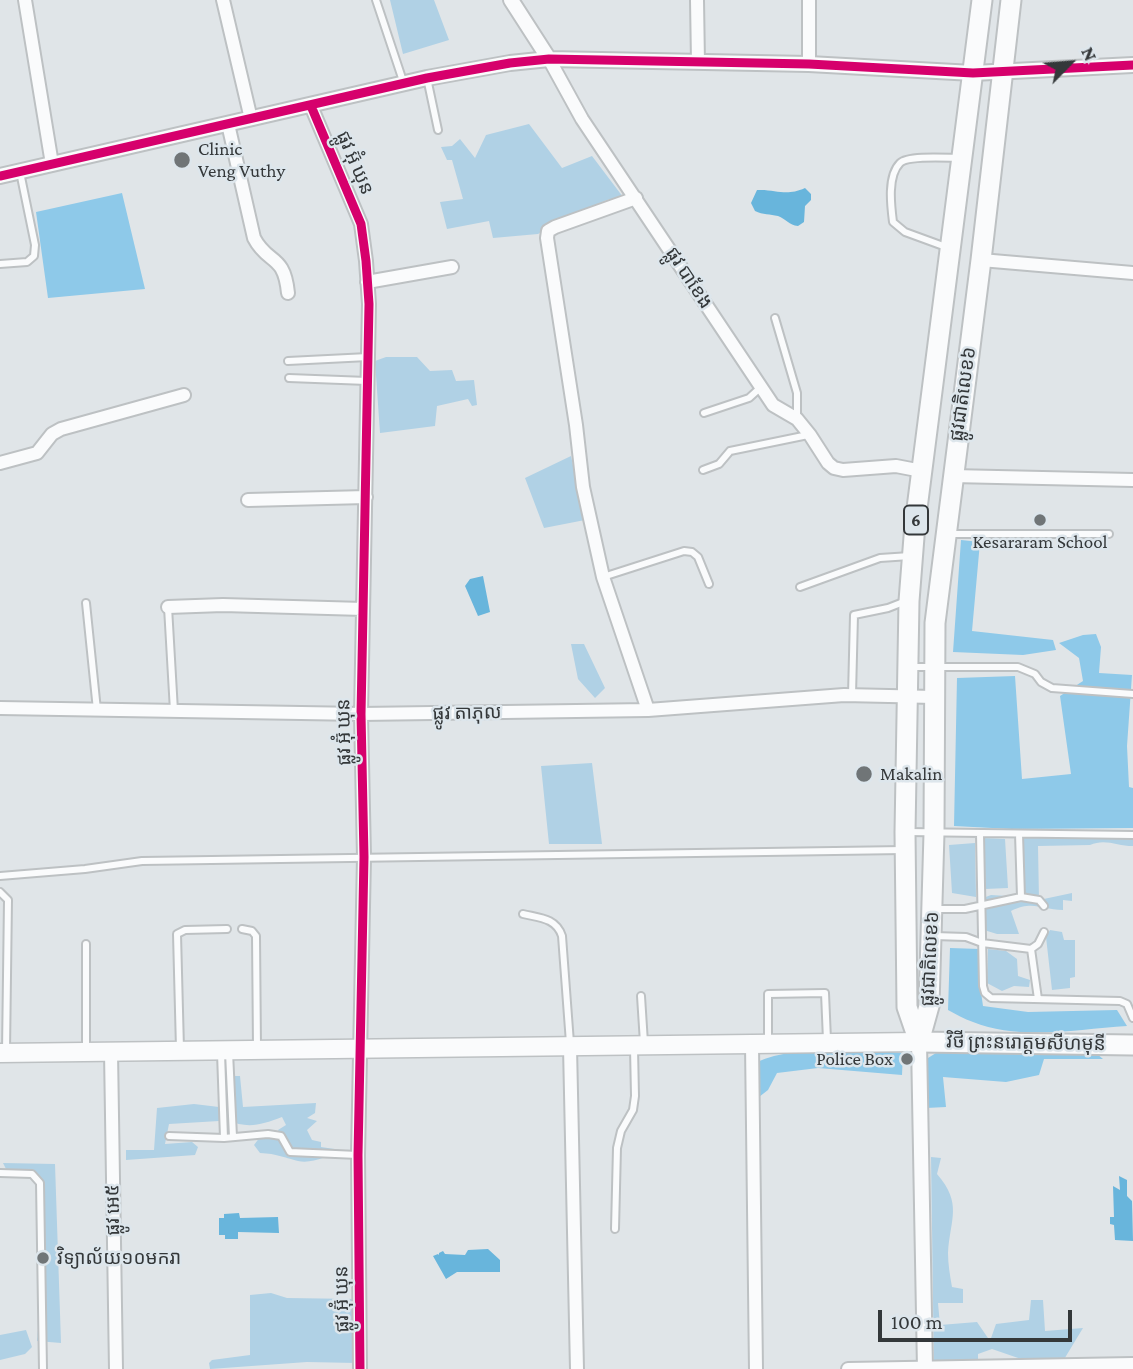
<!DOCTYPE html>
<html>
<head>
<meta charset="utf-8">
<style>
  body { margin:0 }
  #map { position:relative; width:1133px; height:1369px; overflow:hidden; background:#e0e5e8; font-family:"Crimson Pro",serif }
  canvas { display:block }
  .north { position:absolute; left:1035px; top:28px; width:70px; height:70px; -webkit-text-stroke:5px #dde6ec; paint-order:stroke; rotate:65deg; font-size:19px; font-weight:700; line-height:28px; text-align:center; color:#34383a }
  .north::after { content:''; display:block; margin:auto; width:24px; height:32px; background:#34383a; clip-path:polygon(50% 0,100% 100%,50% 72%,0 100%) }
  .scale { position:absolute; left:878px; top:1310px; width:194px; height:32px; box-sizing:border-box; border:4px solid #34383a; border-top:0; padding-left:9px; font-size:21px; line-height:24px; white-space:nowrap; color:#34383a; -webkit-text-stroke:5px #dde6ec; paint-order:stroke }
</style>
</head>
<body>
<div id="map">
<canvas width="1133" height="1369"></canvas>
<div class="north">N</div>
<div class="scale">100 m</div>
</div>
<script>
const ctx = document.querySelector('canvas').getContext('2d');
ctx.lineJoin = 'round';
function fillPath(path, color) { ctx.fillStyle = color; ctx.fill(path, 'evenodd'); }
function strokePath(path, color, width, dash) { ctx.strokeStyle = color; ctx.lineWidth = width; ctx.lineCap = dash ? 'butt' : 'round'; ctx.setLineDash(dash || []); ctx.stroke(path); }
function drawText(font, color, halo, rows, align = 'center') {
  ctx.font = font + ' "Crimson Pro","Noto Sans Khmer",serif'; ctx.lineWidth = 5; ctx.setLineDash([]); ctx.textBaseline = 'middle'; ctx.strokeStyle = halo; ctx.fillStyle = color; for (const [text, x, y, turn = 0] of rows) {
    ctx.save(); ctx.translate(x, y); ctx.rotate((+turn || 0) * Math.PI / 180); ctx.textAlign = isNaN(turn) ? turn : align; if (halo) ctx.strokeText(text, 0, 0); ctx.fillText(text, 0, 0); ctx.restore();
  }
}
const green = new Path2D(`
  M390 0H434L449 40 403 54Z
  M529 124 562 168 592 156 623 197 607 200 564 218 538 234 493 238 489 221 447 229 440 202 463 199 452 160H447L441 147 452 146 460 139 475 158 486 135Z
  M386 357H417L430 371 452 370 456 381 474 380 477 405 472 406 468 399 437 406 435 426 380 433 375 361Z
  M571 456 585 520 544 528 525 478Z
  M571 644H584L605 688 595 698 578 679Z
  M592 763 602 844H549L541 766Z
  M1133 836V846C1117 846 1105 838 1090 845L1038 846 1039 900 1072 893V901L1063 900V910C1041 910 1034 900 1011 911L1019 934H997L984 930 983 898 991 895 1007 896 1010 903 1033 901 1036 897 1021 894 1019 837Z
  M982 838 1005 839 1008 888 985 889Z
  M975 843 976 897 952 893 949 845Z
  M1050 930 1062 932 1064 940H1075V977L1070 978V988L1052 990 1046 937Z
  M988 949 1006 951 1017 959 1018 976 1030 980 1029 987 1014 986 1002 991 987 983Z
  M232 1076H240L243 1107 316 1103 315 1113 307 1118 317 1121 307 1130 312 1140 321 1142V1147L341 1150C329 1156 312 1164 298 1161 282 1157 278 1154 260 1153L254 1145 260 1137 282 1140 278 1130 286 1125 282 1117C261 1125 248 1129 227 1120L229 1077Z
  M194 1104 219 1107V1121L169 1124 165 1144 192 1142 198 1147 195 1155 126 1160V1150H154L157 1108Z
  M931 1157 941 1158 937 1174C963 1204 950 1219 948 1253 948 1264 950 1276 952 1287L963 1289V1303H938L940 1325 977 1322 990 1341 996 1324 1029 1320 1031 1300H1043L1045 1331 1083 1328 1063 1361 1024 1360 992 1349 978 1354V1369H934Z
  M3 1163 55 1164 61 1343 37 1341 41 1293 38 1245 41 1187 33 1172 7 1171Z
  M271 1293 287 1298 357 1299 356 1363 307 1362 210 1369 209 1363 212 1360 250 1355V1295Z
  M26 1330 32 1347 25 1354 0 1360V1335Z`);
const forest = new Path2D(`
  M122 193 145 289 48 298 36 212Z
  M961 540 980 542 972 631 1053 640 1056 650 1023 655 953 652Z
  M1096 634 1101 647 1099 673 1132 675 1127 746 1129 787 1133 788V828L1011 829 954 826 957 678 1015 676 1022 779 1071 774 1060 696 1083 681 1079 658 1059 643 1083 635Z
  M950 948 980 949 979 978 983 1006 1028 1012 1117 1010 1127 1026C1077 1029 1020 1041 973 1022 964 1019 956 1014 948 1010Z
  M958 1049H1091L1103 1059H1044L1039 1075 1006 1082 943 1077 946 1107 926 1108 928 1058 936 1053Z
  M874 1051 903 1053 902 1075 818 1068 777 1073 768 1090 759 1097 758 1168 757 1062C789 1047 840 1051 874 1051Z`);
const water = new Path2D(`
  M805 188 811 194V200L805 206 804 222 798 226C789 225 786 219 778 216 770 214 763 215 755 211L751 203 757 190C777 189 785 197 805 188Z
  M483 576 490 612 478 616 465 586 470 579Z
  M1119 1176 1127 1180V1196L1132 1201 1133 1241 1115 1240 1114 1225 1110 1224V1217H1114L1113 1186 1120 1190Z
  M239 1213 240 1218 278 1217 279 1233 238 1232V1239H225V1235H219V1218H224V1214Z
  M488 1249 500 1260V1272H457L446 1279 433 1256 438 1254 439 1255V1253L443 1251 445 1254 465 1255 468 1250Z`);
const service = new Path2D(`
  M376 0 404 84
  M427 78 438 130
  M946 247 905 232 893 222C891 206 887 176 900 163 908 155 948 158 960 158
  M0 264 27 262 34 256 35 245 20 172
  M775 318 797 393V418
  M288 361 368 357
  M289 378 367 381
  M704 413 749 398 760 388
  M703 470 719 464 730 451 808 435
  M949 534H1109
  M603 577 684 551 692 552 698 557 709 584
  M800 587 880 558 910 556
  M86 603 97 710
  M168 607 174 711
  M911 667H1018L1035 674 1041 682 1052 688 1133 694
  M852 695 854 615 888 608 906 601
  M907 832 1133 835
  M980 834 983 986 985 993 991 998 1120 1001 1127 1004 1133 1018
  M1019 834 1021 897
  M0 876 85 869 142 861 904 850
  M0 892 8 900 6 1051
  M934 909H965L1021 897 1039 900 1044 906
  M523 914C540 918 556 918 562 936L570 1043
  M242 929 252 931 256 936 257 1048
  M934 936 966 937 982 943 1031 949 1038 944 1044 932
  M1031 949 1038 999
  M641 996 644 1043
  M768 1043V994L825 993 827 1040
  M180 1049 177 934 185 930 227 929
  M86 1050V944
  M229 1052 233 1137
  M221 1053 224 1138
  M169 1136 224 1138 268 1134 281 1136 290 1152 358 1155
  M0 1173 32 1174 40 1183 43 1369
  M615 1229 617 1148 621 1131 633 1110 635 1096 634 1048`);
const minor = new Path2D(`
  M25 0 52 164
  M223 0 251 119
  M697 0 698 62
  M549 59 582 119 773 405 797 419 810 435 828 463 834 468 843 470 896 466 922 471
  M809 64V0
  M311 106 361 224 366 261 369 304 361 714 364 857 358 1155 360 1369
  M228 124 254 238C268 265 284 253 288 293
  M636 198 555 227 548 231 547 238 576 425 583 487 603 577 648 710
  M981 260 1133 273
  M367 282 452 267
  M0 463 37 453 52 434 61 429 184 395
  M952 476 1133 480
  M248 500 366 497
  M168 607 223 605 363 609
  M0 708 361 714 648 710 844 695 934 697
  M752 1045 756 1369
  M570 1047 577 1369
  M111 1052 116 1369
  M848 1369 1133 1364`);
const tertiary = new Path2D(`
  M511 0 549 59
  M0 176 427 78 510 63 549 59 809 64 973 73 1133 65
  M919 1042 925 1369`);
const secondary = new Path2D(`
  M0 1053 919 1042`);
const primary = new Path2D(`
  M919 1042 907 1007 905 832 909 601 915 524 982 0
  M919 1042 929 1006 934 833 935 623 981 260 1011 0
  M919 1042 1133 1045`);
const cycleway = new Path2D(`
  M311 106 361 224 366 261 369 304 361 714 364 857 358 1155 360 1369
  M0 176 427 78 510 63 549 59 809 64 973 73 1133 65`);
const markers = [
  [182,160,9,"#707577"],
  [1040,520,7,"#707577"],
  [864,774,9,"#707577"],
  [907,1059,7,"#707577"],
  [43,1258,7,"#707577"]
];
const shields = [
  [916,520,24]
];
const shieldNames = [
  ["6",916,520]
];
const poiNames = [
  ["Clinic",198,149],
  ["Veng Vuthy",198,171],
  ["Kesararam School",1040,542,"center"],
  ["Makalin",880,774],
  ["Police Box",893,1059,"right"],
  ["វិទ្យាល័យ១០មករា",57,1258]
];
const streetNames = [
  ["ផ្លូវ អ៊ុំ ឃុន",355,163,67],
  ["ផ្លូវ បាខែង",689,278,57],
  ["ផ្លូវជាតិលេខ៦",963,394,-82],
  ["ផ្លូវ តាភុល",467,713,-1],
  ["ផ្លូវ អ៊ុំ ឃុន",344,732,-91],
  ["ផ្លូវជាតិលេខ៦",930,959,-87],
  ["វិថី ព្រះនរោត្ដមសីហមុនី",1026,1043,1],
  ["ផ្លូវ អេ៥",113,1210,-91],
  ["ផ្លូវ អ៊ុំ ឃុន",342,1299,-91]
];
fillPath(green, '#b0d1e5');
fillPath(forest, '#8ec9e9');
fillPath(water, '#68b5dc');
strokePath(service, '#bdc1c3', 10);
strokePath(minor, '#bdc1c3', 16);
strokePath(tertiary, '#bdc1c3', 18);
strokePath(secondary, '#bdc1c3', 21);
strokePath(primary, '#bdc1c3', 23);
strokePath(service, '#fafbfc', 6);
strokePath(minor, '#fafbfc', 12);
strokePath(tertiary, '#fafbfc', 14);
strokePath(secondary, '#fafbfc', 18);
strokePath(primary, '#fafbfc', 19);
strokePath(cycleway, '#d6006c', 9);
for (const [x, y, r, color] of markers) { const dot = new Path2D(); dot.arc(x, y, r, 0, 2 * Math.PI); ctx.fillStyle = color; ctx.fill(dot); strokePath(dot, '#dde6ec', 2.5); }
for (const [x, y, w] of shields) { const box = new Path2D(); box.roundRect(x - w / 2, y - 14.5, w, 29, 5); ctx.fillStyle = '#dde6ec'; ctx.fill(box); strokePath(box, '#34383a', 2); }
drawText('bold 18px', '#34383a', null, shieldNames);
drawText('19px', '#34383a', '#dde6ec', poiNames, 'left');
drawText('19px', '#34383a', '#dde6ec', streetNames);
</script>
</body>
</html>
